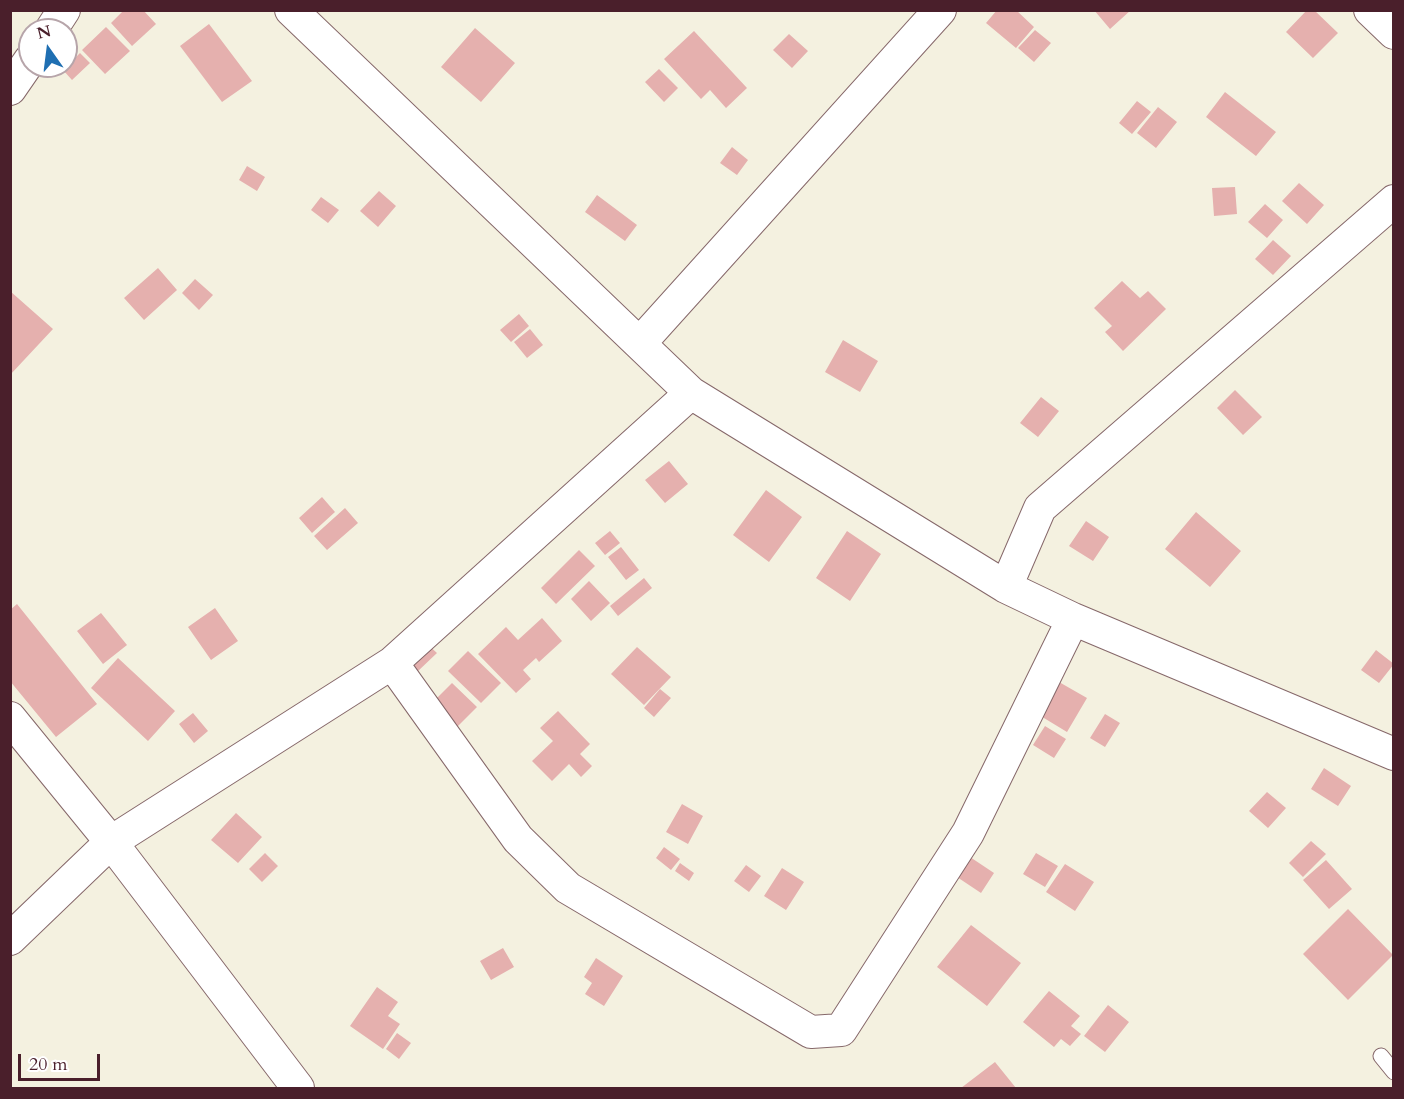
<!DOCTYPE html>
<html>
<head>
<meta charset="utf-8">
<style>
  body { margin:0 }
  #map { position:relative; width:1404px; height:1099px; overflow:hidden; background:#f4f1e0; font-family:Cardo,serif }
  canvas { display:block }
  .frame { position:absolute; inset:0; border:12px solid #4a1f2b; pointer-events:none }
  .north { position:absolute; left:18px; top:18px; width:60px; height:60px; box-sizing:border-box; background:#fff; border:2px solid #b7a5aa; border-radius:50%; rotate:346deg; font-size:16px; font-weight:700; line-height:24px; text-align:center; color:#4a1f2b }
  .north::after { content:''; display:block; margin:auto; width:21px; height:27px; background:#1f6fb2; clip-path:polygon(50% 0,100% 100%,50% 72%,0 100%) }
  .scale { position:absolute; left:18px; top:1054px; width:82px; height:27px; box-sizing:border-box; border:3px solid #4a1f2b; border-top:0; padding-left:8px; font-size:18px; line-height:21px; white-space:nowrap; color:#4a1f2b; -webkit-text-stroke:4px #fff; paint-order:stroke }
</style>
</head>
<body>
<div id="map">
<canvas width="1404" height="1099"></canvas>
<div class="frame"></div>
<div class="north">N</div>
<div class="scale">20 m</div>
</div>
<script>
const ctx = document.querySelector('canvas').getContext('2d');
ctx.lineJoin = 'round';
function fillPath(path, color) { ctx.fillStyle = color; ctx.fill(path, 'evenodd'); }
function strokePath(path, color, width, dash) { ctx.strokeStyle = color; ctx.lineWidth = width; ctx.lineCap = dash ? 'butt' : 'round'; ctx.setLineDash(dash || []); ctx.stroke(path); }
const building = new Path2D(`
  M124 10H143L156 24 132 46 111 23Z
  M997 10H1016L1034 27 1016 48 986 23Z
  M1094 10H1131L1110 29Z
  M1307 10H1314L1338 33 1313 58 1286 32Z
  M209 24 252 81 222 102 180 46Z
  M106 27 130 51 105 74 82 50Z
  M475 28 515 63 481 102 441 67Z
  M1035 30 1051 43 1034 62 1018 48Z
  M694 31 747 88 726 108 710 90 701 99 664 59Z
  M789 34 808 51 792 68 773 50Z
  M80 53 90 63 72 80 63 70Z
  M659 69 678 88 664 102 645 82Z
  M1225 92 1276 132 1256 156 1206 117Z
  M1137 101 1151 112 1132 134 1119 123Z
  M1158 107 1177 122 1156 148 1137 133Z
  M732 147 748 160 737 175 720 163Z
  M247 166 265 177 257 191 239 180Z
  M1299 183 1324 205 1307 224 1282 201Z
  M1235 187 1237 214 1214 216 1212 188Z
  M379 191 396 206 378 227 360 211Z
  M597 195 637 225 625 241 585 212Z
  M321 197 339 210 328 223 311 210Z
  M1265 204 1283 220 1267 238 1248 222Z
  M1273 240 1291 256 1273 275 1255 259Z
  M158 268 177 290 144 320 124 298Z
  M195 279 213 295 199 310 182 293Z
  M1122 281 1140 298 1148 291 1166 309 1123 351 1105 332 1112 326 1094 308Z
  M10 291 53 329 10 375Z
  M519 314 529 326 511 342 500 330Z
  M530 329 543 345 527 358 514 342Z
  M843 340 878 361 860 392 825 372Z
  M1235 390 1262 417 1243 435 1217 408Z
  M1041 397 1059 411 1038 437 1020 423Z
  M669 461 688 484 665 503 645 480Z
  M766 490 802 517 769 562 733 535Z
  M322 497 335 512 312 533 299 518Z
  M345 508 358 523 327 550 314 536Z
  M1196 512 1241 551 1210 587 1165 549Z
  M1086 521 1109 537 1093 561 1069 546Z
  M610 531 620 543 605 555 595 543Z
  M847 531 881 554 850 601 816 578Z
  M621 547 639 570 626 580 608 557Z
  M579 550 595 566 556 604 541 588Z
  M644 578 652 588 618 616 610 606Z
  M589 581 610 603 591 621 571 599Z
  M17 604 97 704 56 737 10 681V610Z
  M215 608 238 641 211 660 188 627Z
  M101 613 127 645 103 664 77 631Z
  M542 618 562 641 539 662 536 658 523 670 531 679 516 693 478 654 506 627 518 640Z
  M426 643 437 653 417 672 406 662Z
  M637 647 671 677 644 705 611 674Z
  M1376 650 1394 664 1379 683 1361 670Z
  M468 651 501 683 481 703 448 671Z
  M118 658 175 711 148 741 91 688Z
  M1059 682 1087 698 1067 732 1039 715Z
  M452 683 477 707 457 727 432 703Z
  M660 689 671 698 654 717 644 708Z
  M558 711 590 744 580 754 592 766 581 777 569 764 552 781 532 761 553 741 540 728Z
  M193 713 208 731 194 743 179 724Z
  M1105 714 1120 723 1105 747 1090 738Z
  M1045 726 1066 739 1054 758 1033 745Z
  M1324 768 1351 786 1338 806 1311 789Z
  M1267 792 1286 808 1268 828 1249 811Z
  M682 804 703 816 688 844 666 832Z
  M236 813 262 837 238 863 211 840Z
  M1311 841 1326 854 1303 877 1289 863Z
  M664 847 680 859 671 870 656 858Z
  M265 853 278 866 262 882 249 869Z
  M1036 853 1058 866 1045 887 1023 874Z
  M970 857 994 873 981 893 957 877Z
  M1326 860 1352 889 1329 909 1303 880Z
  M680 863 694 873 689 881 675 871Z
  M1065 864 1094 882 1075 911 1046 892Z
  M746 865 761 876 749 892 734 881Z
  M782 868 804 882 786 910 764 896Z
  M1348 909 1393 955 1348 1000 1303 954Z
  M971 925 1021 963 987 1006 937 967Z
  M503 948 514 967 491 980 480 961Z
  M596 958 623 976 604 1006 585 994 592 983 584 977Z
  M377 987 398 1002 388 1016 400 1024 383 1049 350 1026Z
  M1049 991 1080 1016 1071 1026 1081 1034 1070 1046 1061 1039 1054 1047 1023 1022Z
  M1108 1005 1129 1022 1105 1052 1084 1036Z
  M397 1033 411 1043 399 1059 386 1049Z
  M995 1062 1016 1088H961Z`);
const service = new Path2D(`
  M1381 1056 1394 1072`);
const minor = new Path2D(`
  M291 10 691 393 1006 587 1073 619 1394 754
  M1370 10 1394 33
  M51 30 64 10
  M10 89 30 60
  M640 343 940 10
  M1006 587 1040 508 1394 201
  M392 663 518 839 568 888 811 1032 841 1030 968 833 1073 619
  M10 718 111 842 298 1088
  M10 939 111 842 392 663 691 393`);
fillPath(building, '#e5b0ae');
strokePath(service, '#86686a', 17);
strokePath(minor, '#86686a', 34);
strokePath(service, '#fff', 15);
strokePath(minor, '#fff', 32);
</script>
</body>
</html>
